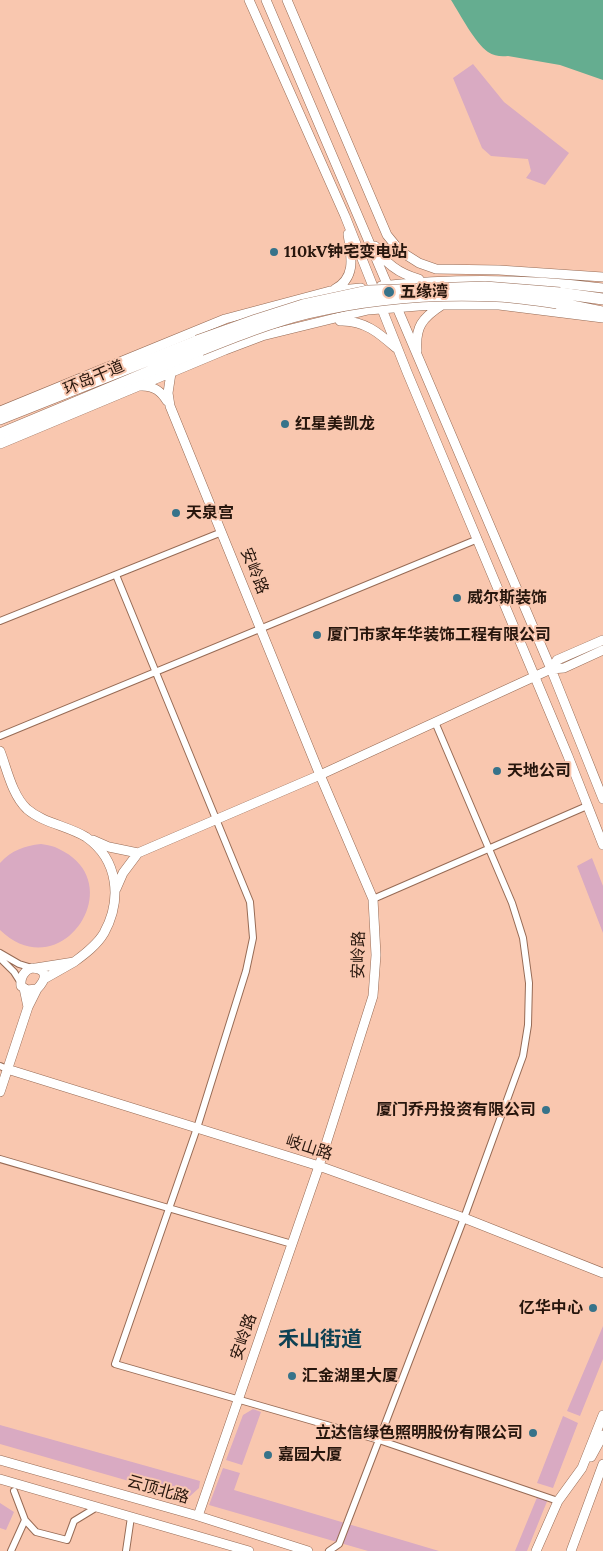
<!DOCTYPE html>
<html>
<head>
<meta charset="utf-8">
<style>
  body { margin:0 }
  canvas { display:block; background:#f9c7af }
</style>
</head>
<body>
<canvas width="603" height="1551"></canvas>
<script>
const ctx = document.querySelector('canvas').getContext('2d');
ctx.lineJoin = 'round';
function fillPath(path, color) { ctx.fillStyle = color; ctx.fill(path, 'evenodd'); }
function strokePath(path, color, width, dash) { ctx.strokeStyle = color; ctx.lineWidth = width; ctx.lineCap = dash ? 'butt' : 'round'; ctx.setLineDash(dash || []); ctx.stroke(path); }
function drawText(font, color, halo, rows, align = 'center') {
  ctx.font = font + ' Lora,"Noto Sans SC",serif'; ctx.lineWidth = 4; ctx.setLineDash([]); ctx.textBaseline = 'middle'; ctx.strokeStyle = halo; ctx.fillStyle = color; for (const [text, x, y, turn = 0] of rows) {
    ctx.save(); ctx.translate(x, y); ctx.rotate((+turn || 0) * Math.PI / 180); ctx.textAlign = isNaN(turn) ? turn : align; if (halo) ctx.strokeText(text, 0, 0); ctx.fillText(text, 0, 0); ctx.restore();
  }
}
const green = new Path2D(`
  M473 64 504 102 569 153 545 185 526 178 531 171 528 159 491 156 482 148 453 78Z
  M41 844C47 845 54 846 59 849 132 883 61 989 0 930V863C12 850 24 846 41 844Z
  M592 858 603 886V933L577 866Z
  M603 1326V1359L580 1416 567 1411Z
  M253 1409 261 1412 242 1465 226 1460 243 1415Z
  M563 1416 578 1423 553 1488 537 1483Z
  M0 1425 200 1481 199 1488 188 1498 0 1444Z
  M223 1468 240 1473 234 1490 439 1551H368L209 1505Z
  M538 1495 548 1499 527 1551H515Z
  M0 1503 14 1512 6 1530 0 1528Z`);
const water = new Path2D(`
  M451 0H603V80L560 65 508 56C501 57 494 56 488 52 475 43 460 14 451 0Z`);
const street = new Path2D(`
  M116 575 250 902 253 938 246 971 197 1128 115 1364 379 1440 558 1501
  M0 621 222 532
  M0 736 478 539
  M373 899 587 806
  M0 953 19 964 32 968
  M0 958 14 972 21 983
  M0 1066 7 1069
  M0 1159 292 1244
  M25 1520 36 1532 67 1540 74 1521 97 1507
  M11 1551 25 1520 14 1491
  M126 1551 131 1517
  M329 1551 339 1544 464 1218 523 1056 528 1025 529 983 523 938 512 903 435 722`);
const secondary = new Path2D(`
  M249 0 345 216 407 372 568 756 603 845
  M266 0 551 669 603 799
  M287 0 387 235 400 251 419 263 436 269 499 270 603 277
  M375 246C385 264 400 274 419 279
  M381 286C455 278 529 279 603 288
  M335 289C357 277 351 255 348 234
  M340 321C364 320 379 333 396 348
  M417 351C415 327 422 318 442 305
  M171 373 168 393 170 406 320 775 373 899 376 955 373 996 319 1166 198 1516
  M142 386C154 386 161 391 167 401
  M0 411 225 319 330 291 361 288
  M0 444 225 350 262 336 368 310 431 305H499L603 318
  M551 669 557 660 603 640
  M0 751C7 769 12 795 27 809 43 823 68 826 86 837 119 860 122 900 104 933 97 945 85 954 74 962
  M93 840 109 847 138 853 123 873 116 889
  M138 853 320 775 551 669 564 668 603 650
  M32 968C49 969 46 980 37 989L27 990 21 986C20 978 24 970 32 968Z
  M36 968 74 962 44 979
  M24 988 28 1007 37 989
  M7 1069 319 1166 464 1218 603 1273
  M0 1092 28 1007
  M591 1457 603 1435
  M0 1460 198 1516 308 1551
  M0 1479 249 1551
  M536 1551 558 1501 582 1468 603 1415
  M571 1551 603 1464`);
const highway = new Path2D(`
  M560 293 603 299
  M557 303 603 312
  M0 419 197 341
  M0 434 201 350`);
const highwayBridge = new Path2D(`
  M197 341 256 320 303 305 368 291 485 287 560 293
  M201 350C236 336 271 322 308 313 370 298 434 293 497 296 517 297 537 300 557 303`);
const markers = [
  [274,252,5,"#37738a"],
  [389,292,6,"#37738a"],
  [285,424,5,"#37738a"],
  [176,513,5,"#37738a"],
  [457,598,5,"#37738a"],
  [317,635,5,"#37738a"],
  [497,771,5,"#37738a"],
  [546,1110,5,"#37738a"],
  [593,1308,5,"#37738a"],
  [292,1376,5,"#37738a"],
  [533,1433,5,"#37738a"],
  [268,1455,5,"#37738a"]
];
const poiNames = [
  ["110kV钟宅变电站",284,252],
  ["五缘湾",400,292],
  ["红星美凯龙",295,424],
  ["天泉宫",186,513],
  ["威尔斯装饰",467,598],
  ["厦门市家年华装饰工程有限公司",327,635],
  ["天地公司",507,771],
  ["厦门乔丹投资有限公司",536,1110,"right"],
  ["亿华中心",583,1308,"right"],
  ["汇金湖里大厦",302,1376],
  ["立达信绿色照明股份有限公司",523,1433,"right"],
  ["嘉园大厦",278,1455]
];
const streetNames = [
  ["环岛干道",94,378,-23],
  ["安岭路",254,571,68],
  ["安岭路",359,955,-89],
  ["岐山路",309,1148,18],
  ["安岭路",244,1337,-71],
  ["云顶北路",158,1490,16]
];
const districtNames = [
  ["禾山街道",320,1340]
];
fillPath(green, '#d9aac2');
fillPath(water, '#65ad90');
strokePath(street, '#976b55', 8);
strokePath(secondary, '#976b55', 10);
strokePath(highway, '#976b55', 12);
strokePath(street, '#fff', 6);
strokePath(secondary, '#fff', 9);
strokePath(highway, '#fff', 11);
strokePath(highwayBridge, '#976b55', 12, []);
strokePath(highwayBridge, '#fff', 11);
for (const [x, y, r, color] of markers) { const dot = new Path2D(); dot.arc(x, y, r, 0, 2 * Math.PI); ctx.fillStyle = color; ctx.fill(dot); strokePath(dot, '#f9c7af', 2); }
drawText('bold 16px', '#27160d', '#f9c7af', poiNames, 'left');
drawText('16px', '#27160d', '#f9c7af', streetNames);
drawText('bold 21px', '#0e4153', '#f9c7af', districtNames);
</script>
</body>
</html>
